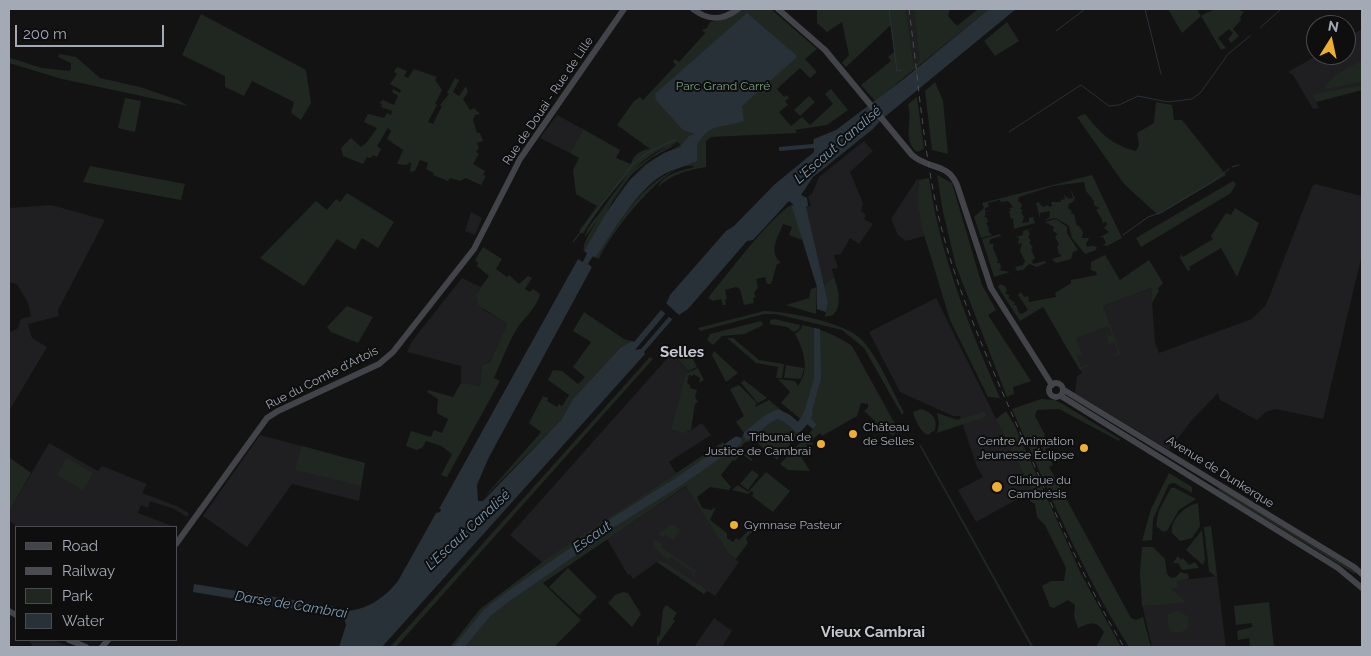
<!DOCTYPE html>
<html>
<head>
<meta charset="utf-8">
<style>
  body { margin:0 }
  #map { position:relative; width:1371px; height:656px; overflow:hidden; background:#131314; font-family:Raleway,sans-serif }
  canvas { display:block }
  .frame { position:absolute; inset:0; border:10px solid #a4aab5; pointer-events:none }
  .legend { position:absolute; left:15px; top:526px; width:162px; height:115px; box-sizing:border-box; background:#0e0e0f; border:1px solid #4a4c51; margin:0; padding:6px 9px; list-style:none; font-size:15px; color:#a4aab5 }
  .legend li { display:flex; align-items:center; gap:10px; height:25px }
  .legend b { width:25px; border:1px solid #4a4c51 }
  .north { position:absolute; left:1306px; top:15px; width:50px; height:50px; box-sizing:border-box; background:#0e0e0f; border:1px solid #4a4c51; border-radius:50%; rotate:10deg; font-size:14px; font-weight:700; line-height:20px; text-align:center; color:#a4aab5 }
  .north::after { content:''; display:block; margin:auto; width:18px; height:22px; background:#efae30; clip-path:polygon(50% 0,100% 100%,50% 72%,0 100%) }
  .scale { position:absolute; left:15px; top:25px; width:149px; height:22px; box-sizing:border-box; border:2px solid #a4aab5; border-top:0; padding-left:6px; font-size:15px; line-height:18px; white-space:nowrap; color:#a4aab5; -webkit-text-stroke:4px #0e0e0f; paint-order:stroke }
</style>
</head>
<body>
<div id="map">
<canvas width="1371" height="656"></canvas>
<div class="frame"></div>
<ul class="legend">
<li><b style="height:6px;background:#424449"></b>Road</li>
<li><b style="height:6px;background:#4b4d52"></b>Railway</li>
<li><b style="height:14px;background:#1f2720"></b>Park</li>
<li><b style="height:14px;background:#293138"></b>Water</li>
</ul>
<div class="north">N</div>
<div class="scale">200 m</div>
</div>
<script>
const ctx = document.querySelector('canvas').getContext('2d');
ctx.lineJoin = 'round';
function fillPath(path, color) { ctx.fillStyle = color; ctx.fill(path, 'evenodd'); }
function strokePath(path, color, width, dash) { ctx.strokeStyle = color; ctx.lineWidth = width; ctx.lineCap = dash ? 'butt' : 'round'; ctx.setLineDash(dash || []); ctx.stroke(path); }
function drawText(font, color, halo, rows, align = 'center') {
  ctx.font = font + ' Raleway,sans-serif'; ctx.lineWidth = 4; ctx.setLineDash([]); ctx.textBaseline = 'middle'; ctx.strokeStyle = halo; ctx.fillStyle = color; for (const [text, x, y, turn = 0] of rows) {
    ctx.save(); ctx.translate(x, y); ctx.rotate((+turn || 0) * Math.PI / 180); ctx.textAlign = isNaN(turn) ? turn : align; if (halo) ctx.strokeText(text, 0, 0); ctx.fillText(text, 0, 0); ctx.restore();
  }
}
const built = new Path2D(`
  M906 9H914L921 60 914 66Z
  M1362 29V90L1316 102 1319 108 1313 109 1293 75 1288 72 1318 55H1346V38Z
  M557 115 583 129 570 153 540 138Z
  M864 141 873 151 850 172 863 203 861 211 866 215 864 219 873 224 859 244 850 238 841 254 834 255 838 268 832 269 834 277 824 285 805 207 811 206 808 196 812 194 819 177Z
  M917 179 919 180 917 199 925 236 906 241 898 235 891 219Z
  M1315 184 1362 196V254L1323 419 1276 409 1266 412 1257 420 1220 400 1218 393 1191 421 1169 450 1075 393 1077 376 1082 373 1061 339 1108 322 1103 306 1151 288 1155 342 1159 353 1252 319 1266 305 1312 187Z
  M51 205 105 220 58 310 59 316 28 324 32 338 47 347 9 411V333L18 328 21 319 31 316 28 303 17 284 9 282V208Z
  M471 212 482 218 475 235 465 231Z
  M462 278 481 287 476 294 484 310 507 324 490 362 482 365 480 387 461 383V366L407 352 412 341Z
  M936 298 1032 491 976 522 958 490 983 477 977 467 960 416H953L900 392 869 332Z
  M672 353 688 371 671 430 688 432 702 423 711 435 669 462 676 473 543 563 510 535Z
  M260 435 365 463 359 501 292 484 247 547 203 516Z
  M49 443 98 471 102 466 147 484 142 493 177 506 189 513 187 517 174 509 150 501 148 508 141 505 138 513 175 527H17L9 520V512Z
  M687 486 728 553 739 562 715 596 707 591 704 594 657 562 633 579 630 574 628 575 607 539Z
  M1217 576 1226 647H1152L1143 609 1141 592 1177 588 1176 581Z
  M714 618 732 631 722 647H694Z
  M29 640H53L70 647H33Z`);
const green = new Path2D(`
  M742 9H771L817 49 805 59 817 72 810 78 800 68 777 89 784 97 787 95 789 98 785 101 788 105 779 112 791 126 802 117 810 125 833 104 825 94 831 89 848 110 827 125 795 130 797 133 711 137 706 141V167C688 170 672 174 658 187 663 174 683 170 695 167 670 154 607 238 599 259L592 257 593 255 596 257C623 217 644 176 694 163L681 146 646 165 629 181 613 201 584 251C579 237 633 174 646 164 657 156 669 152 680 145L678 142C636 159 606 196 583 234L579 231 597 206 576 194 573 170 579 158 570 153 583 129 620 150 616 158 631 164C633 155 641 150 650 149L617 125 634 101 640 97 643 100 676 65 673 62 675 59 679 62 708 30 705 33 702 30 707 28 710 22 729 18Z
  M817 9H906L914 66 920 60 914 9H950L948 16 957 26 978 9H989L875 101 861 85 891 61 888 57 894 52 891 25 846 67 842 63 849 55 842 22 827 32 817 23Z
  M1168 9H1197L1201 16C1214 8 1230 5 1244 12L1240 17 1241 20 1233 29 1239 36 1231 43 1228 39 1233 33 1229 29 1218 38 1226 48 1221 50 1201 16 1182 33Z
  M201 14 306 70 311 103 301 120 291 113 294 102 252 81 244 96 225 87V76L182 55Z
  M1007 22 1019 41 995 56 984 41Z
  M59 54 76 57 100 78 140 87 178 100 188 106 62 79 9 63 10 58 42 68 69 71 71 69V63L58 57Z
  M1362 61V82L1324 89C1331 75 1349 67 1362 61Z
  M397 67 407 71 404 76 408 78 414 69 437 77 435 80 442 90 435 104 437 105 428 122 433 124 442 106 440 105 449 94 447 93 455 78 459 80 453 92 459 96 466 86 468 92 463 99 470 110 474 108 480 114 475 115 473 120 477 133H480L483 141 477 143 479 148 476 152 479 154 473 164 485 171 483 175 486 176 481 185 466 178 460 181 450 178 448 181 433 175 434 173 426 169 428 163 420 160 415 171 410 172 411 162 406 165 397 164 403 150 387 139 391 131 388 128 377 146 381 149 377 157 373 155 371 158 367 157 363 164 343 156 341 148 351 138 361 147 367 142 377 128 364 122 368 114 384 118 387 113 391 115 392 111 381 107 382 104 379 103 383 100 394 105 398 96 392 92 393 89 400 93 401 90 390 84 397 74 394 72Z
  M935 82 943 101 948 154 932 150 925 91Z
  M1362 85V90L1316 102 1313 95C1316 93 1355 87 1362 85Z
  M809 96 815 102 800 116 794 110Z
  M917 97 924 149 917 152C902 140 913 121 908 104Z
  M125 98 141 101 135 132 118 128Z
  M1156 102 1172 105 1174 120H1182L1226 175 1158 215 1124 184 1077 117 1085 114C1101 133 1111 145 1136 151L1139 145 1137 133 1154 123Z
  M677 144 651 158 631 175 585 237C586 229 593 221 599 214 618 187 642 151 677 144Z
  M90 166 185 184 181 200 83 182Z
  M937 175 952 183 982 285 996 310 988 315 1031 381 1013 387 1014 394 1007 397 956 266 943 212Z
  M1092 175 1122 238 1107 246 1103 245 1106 243 1103 237 1099 238 1109 232 1104 228 1107 224 1106 222 1102 223V219L1096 210 1099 208 1094 205V201L1086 191 1084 182 1053 186 1019 197 1018 201 1021 203 1022 207 1020 208 1023 211 1021 212 1024 217 1022 223 1029 222V218L1033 217 1035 223 1014 229 1013 218 1011 219 1009 212 1011 209H1008L1013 207 1008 201 1001 202 1000 200 988 203 989 207 985 208V211L993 210 985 212 986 215 984 216 987 218 988 222 986 223 989 228 988 231 992 235 981 238 974 217 984 208 982 203Z
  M929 178C940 256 969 326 1000 398L988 397 950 320 922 228 917 199 919 180Z
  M1233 181 1236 184 1231 193 1141 247 1136 238Z
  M1070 188 1075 198 1073 201 1076 200 1069 204 1068 208 1072 211 1071 214H1074L1077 226H1079L1083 232 1082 238H1089L1086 244 1087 247 1097 244 1092 246 1097 247 1096 250 1085 254 1072 238 1069 226 1056 218 1042 221 1049 218 1050 211 1040 213V218L1036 203 1038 202 1043 207 1048 205 1049 207 1052 206 1051 202H1061V200L1065 199 1064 195 1069 199 1073 198Z
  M347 193 394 222 378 248 362 238 355 250 337 239 304 286 260 258 316 201 327 210 336 199 340 202Z
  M794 204 802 240 789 235 792 227 783 224C778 237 768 251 781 263L777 264 771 284H767L765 277 756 279 758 287 754 293 756 297 753 298 754 303 744 305 740 289 736 287 725 290 727 299 725 300 726 305H723L721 299 713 301 708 298C722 281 777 208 794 204Z
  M1235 208 1259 223 1237 277 1221 248 1189 267 1190 270 1188 271 1180 258 1181 254 1183 257 1213 239 1211 236 1226 213 1231 215Z
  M1056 219 1067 227V233L1078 250 1073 252 1071 259 1056 263 1052 259 1062 256 1059 254 1057 246 1059 245 1055 236 1058 234 1053 231 1054 227 1045 222Z
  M1036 227 1028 230 1030 235 1028 236 1031 241 1029 242 1033 248 1031 249 1035 258 1032 261 1033 264 1045 261 1046 263 1037 267 1029 264 1023 270 1017 271 1015 267 1023 265 1025 261 1020 251 1022 243 1018 244 1019 238 1016 237 1023 235V231Z
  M1000 234 1001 236 991 239 989 242 990 244H994L993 248 998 260 997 263H1000L1001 268 999 270 1010 272 994 277 982 239Z
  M483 247 502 259 496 269 507 277 509 275 519 284 528 276 532 278 525 289 530 292 533 289 540 294C537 307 526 316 518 327 508 342 502 361 494 378L500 381 447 477 441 475 452 454 441 446 426 441 423 447 417 450 406 446 411 431 431 437 434 430 442 433 448 419 437 413 438 399 427 392 428 390 453 397 461 383 480 386 482 365 490 362 507 324 478 305 476 294 489 276 477 266 478 263 475 260Z
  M1105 255 1120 280 1149 260 1163 283 1158 288 1159 291 1152 303 1151 288 1103 306 1121 354 1114 357V355L1118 353 1114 342 1109 344 1105 328 1109 336 1112 335 1108 326 1076 338 1082 354 1077 356 1081 367 1089 364V366L1080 370 1043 307 1020 321 998 287 1000 284 1005 286 1007 291 1005 293 1010 296 1008 298 1015 303 1013 305H1016L1019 313 1022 314 1028 310 1018 295 1021 292 1024 297 1028 296 1029 302 1056 297 1055 293 1071 283V280L1097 275 1096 272 1091 270V262Z
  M834 277C838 288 843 305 833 315L825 317 828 302 824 285Z
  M817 287 816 314 786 305 809 298 811 289Z
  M347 306 373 317 358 343 331 332 327 327Z
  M764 311C790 312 846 322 863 341 879 359 892 391 904 412L902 415 864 348 842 330 776 314H764L700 331 698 328Z
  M584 312 624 339 632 341 620 348 573 399 561 420 480 502 541 432 529 423 543 396 548 398 547 401 557 407 559 404 562 406 569 395 548 380 553 370 562 371 578 384 585 377 573 367 591 342 573 331Z
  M774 319 800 325 799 329 794 332 787 327 770 324V320Z
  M761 321 763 325 745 334 722 336 713 345 707 340 710 334Z
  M802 325C821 329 836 335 852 346L895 424 897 431 893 436 882 427 877 430 875 421 864 411 868 408V404L861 403 857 416 822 436 820 433 811 441 813 445 806 444 808 449 800 455 810 471 788 470 780 464 817 425 810 417 802 420 781 403 790 392 778 379 795 381 798 386C810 370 804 350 795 334L801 329Z
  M727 338H733L759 360 784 364 782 378H776L778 367 756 363Z
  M681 344H685L697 367 688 371 673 353Z
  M714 351 738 373 726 382 712 355Z
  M650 357 653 359 396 647H390Z
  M786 365 804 368 801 379 784 378Z
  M698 368 704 380 699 383 700 378 693 374V376L689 375 687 383 690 385V388L697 390 695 397 698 402 695 404 691 430 684 433 671 430 686 373Z
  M744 380 767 398 758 403 741 383Z
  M739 385 757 403 755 407 769 400 799 425V433L777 460 754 440 744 443 740 449 753 460 751 461 741 453 735 461 733 460 721 475 731 487 729 490 710 487 697 497 702 508 711 510 716 507 710 520 727 533V538L733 542 736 538 739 540 756 523 759 525 746 538 748 543 736 559 728 553 686 486 543 583 581 620 554 647H450L480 609 545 560 723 442 725 445 737 437 741 438 744 433 736 422 744 416 730 389Z
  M1041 399 1055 400 1061 403 1120 439 1119 441 1059 409 1037 410 1035 416 1045 435 1042 443 1048 440 1051 447 1045 449 1053 465 1049 467 1131 618 1136 620 1143 617 1151 647H1129C1082 572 1048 490 1012 409Z
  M921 409C932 412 938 419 935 430L928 435C921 433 915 420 913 412Z
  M1006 411 1014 424 1081 574 1121 647H1096L1104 632C1096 620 1090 623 1078 628L1074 616 1075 605 1068 600 1054 608 1050 607 1042 586 1051 581H1064L1066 568 1045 525 1037 517 1035 504 1030 501 1032 491 996 419Z
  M983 412 986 414 985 417 937 433 939 423 937 413 957 420Z
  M919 445H921L1033 646 1031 647Z
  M302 446 365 463 361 486 295 470Z
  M9 457 31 473 9 512Z
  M67 458 93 473 83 490 57 475Z
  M752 470 759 475 748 490 740 484Z
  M766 472 790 491 773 512 752 496 754 493 751 491 748 494 732 490 738 485 748 492Z
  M1169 473 1192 487V493L1174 483 1169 484 1153 519 1152 540 1142 541 1151 509Z
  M1171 488H1175L1196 499 1179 510 1167 531 1163 532 1156 526 1159 510Z
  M1219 488 1355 570V574L1218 490Z
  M1198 503 1200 526 1192 538 1180 541 1172 533C1170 519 1185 506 1198 503Z
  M672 524 680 530 673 540 665 535 663 538 658 534Z
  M1211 526 1217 576H1215L1209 571 1204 527Z
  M1202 530 1205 559 1203 565 1186 550Z
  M656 540 663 544 661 547 694 570 697 568 694 576 691 575 693 572 671 557 668 560 654 547 653 542Z
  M1142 547H1153L1165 559 1167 574 1171 578 1176 577 1180 572 1188 574 1189 579 1177 581V588L1171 589 1186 602 1142 606 1140 574Z
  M1178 556 1181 560 1183 558 1189 565 1195 562 1199 568 1182 570 1178 563H1173Z
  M659 561 665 563 707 590 704 594 657 562Z
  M568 568 597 597 579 615 549 587Z
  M623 592 628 593 641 614 632 627 608 603 615 595Z
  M1269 602 1274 647H1250L1249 638 1238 640 1237 631 1252 627V623L1236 625 1234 606Z
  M666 605 677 613 673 619 675 621 657 646V637L660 635 663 610Z
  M1178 611 1189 617 1187 629 1179 633 1169 631 1167 614Z`);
const water = new Path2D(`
  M989 9H1016L881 120 873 129 813 177 801 195 807 198 808 206 806 207 828 302 826 312 817 309V287L792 207 794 205 789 201 753 240 747 241 688 309 679 315 677 314 644 352 645 354 382 647H339L346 625 344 617 193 592 194 584 336 607 335 610C360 615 383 600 398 581L436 513 440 512 441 509H439L578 259 583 262 587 253 584 251 606 213 629 181 646 165 664 153 680 147 689 136 695 134 683 130 656 100 655 94 747 13 796 55V58L742 106 744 121C722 129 712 121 697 144V161C685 167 672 169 661 176 636 192 613 232 596 257L593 256 588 264 592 267 488 459 477 485 478 501H483L561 420 573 399 620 348 632 341 634 342 666 304 670 295 726 231 734 226 774 185 814 152V148L779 151V147L813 144 814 139 836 130 905 78ZM670 308 674 311 641 349 635 350Z
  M814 328 820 329 821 379 810 417 817 425 813 429 802 420 814 379Z`);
const pier = new Path2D(`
  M663 301 667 304 681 317H677L674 321 667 315 669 313 667 315 660 309Z`);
const stream = new Path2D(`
  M889 9 897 71 902 70
  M1145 9 1161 74
  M1260 28 1281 9
  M1056 31 1085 9
  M1009 132 1081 85 1109 106 1119 105 1138 96 1168 102 1192 99 1201 92 1228 54 1250 36
  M1232 167 1239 165
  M1123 235 1148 217 1162 212 1212 182 1229 169
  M573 242 632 165 647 153 676 139`);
const river = new Path2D(`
  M748 435 769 418 778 414 788 419 798 428 806 419 808 413
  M459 647 487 613 506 598 594 537 609 525 678 482 737 441`);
const secondary = new Path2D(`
  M693 9C708 21 722 21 738 9
  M778 9 825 50 912 155C929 170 947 162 957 185L991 288 1052 385
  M1049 390a7 7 0 1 1 14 0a7 7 0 1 1-14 0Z
  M1064 390 1354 567 1362 574
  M1061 396 1338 568 1362 588
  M176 544 267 418 278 411 379 364 393 352 474 249 520 159 624 9
  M9 611 16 615
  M69 640 86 647
  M102 647 108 640`);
const rail = new Path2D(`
  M909 9C918 77 923 147 938 214 955 287 986 355 1016 423 1049 499 1081 576 1124 647`);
const markers = [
  [853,434,5,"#efae30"],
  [821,444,5,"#efae30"],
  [1084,448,5,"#efae30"],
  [997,487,6,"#efae30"],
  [734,525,5,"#efae30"]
];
const parkNames = [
  ["Parc Grand Carré",723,86]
];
const streetNames = [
  ["Rue de Douai - Rue de Lille",548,101,-56],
  ["Rue du Comte d'Artois",322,378,-27],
  ["Avenue de Dunkerque",1220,472,32]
];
const poiNames = [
  ["Château",863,427],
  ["de Selles",863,441],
  ["Tribunal de",811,437,"right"],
  ["Justice de Cambrai",811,451,"right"],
  ["Centre Animation",1074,441,"right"],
  ["Jeunesse Éclipse",1074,455,"right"],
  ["Clinique du",1008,480],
  ["Cambrésis",1008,494],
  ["Gymnase Pasteur",744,525]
];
const waterNames = [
  ["L'Escaut Canalisé",838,145,-41],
  ["L'Escaut Canalisé",468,530,-43],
  ["Escaut",592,537,-35],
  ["Darse de Cambrai",291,605,9]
];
const quarterNames = [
  ["Selles",682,352],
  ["Vieux Cambrai",873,632]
];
fillPath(built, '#1f1f21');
fillPath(green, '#1f2720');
fillPath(water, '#293138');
fillPath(pier, '#131314');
strokePath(stream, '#293138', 1);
strokePath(river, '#293138', 9);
strokePath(secondary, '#424449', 6);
strokePath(rail, '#4b4d52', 1, [6, 5]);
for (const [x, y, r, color] of markers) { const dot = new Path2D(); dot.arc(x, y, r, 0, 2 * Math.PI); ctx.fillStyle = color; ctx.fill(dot); strokePath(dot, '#0e0e0f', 2); }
drawText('12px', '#7ba07e', '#0e0e0f', parkNames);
drawText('12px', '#a4aab5', '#0e0e0f', streetNames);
drawText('12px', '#a4aab5', '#0e0e0f', poiNames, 'left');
drawText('italic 14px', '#7b98b0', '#0e0e0f', waterNames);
drawText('bold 15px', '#c5c8d1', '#0e0e0f', quarterNames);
</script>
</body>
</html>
